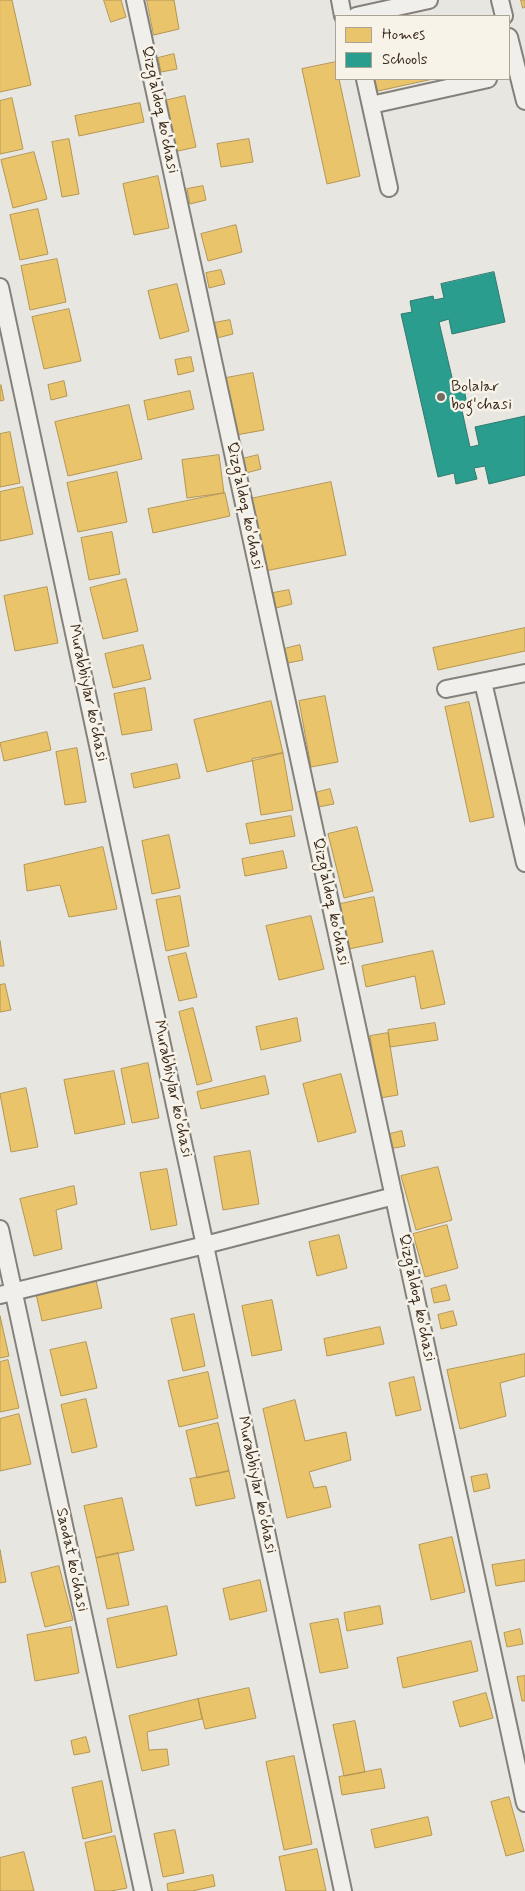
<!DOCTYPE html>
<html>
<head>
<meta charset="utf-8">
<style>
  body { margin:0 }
  #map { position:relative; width:525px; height:1891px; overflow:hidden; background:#e8e6e0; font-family:Mynerve,sans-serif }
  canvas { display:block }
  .legend { position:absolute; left:335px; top:15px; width:175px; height:65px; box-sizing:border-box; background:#f7f3e8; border:1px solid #aca397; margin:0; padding:6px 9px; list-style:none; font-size:15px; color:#3b2a1e }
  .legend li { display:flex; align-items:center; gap:10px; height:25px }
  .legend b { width:25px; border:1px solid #aca397 }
</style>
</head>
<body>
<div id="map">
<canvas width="525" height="1891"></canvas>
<ul class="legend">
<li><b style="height:14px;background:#e9c46a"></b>Homes</li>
<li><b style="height:14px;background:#2a9d8f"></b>Schools</li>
</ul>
</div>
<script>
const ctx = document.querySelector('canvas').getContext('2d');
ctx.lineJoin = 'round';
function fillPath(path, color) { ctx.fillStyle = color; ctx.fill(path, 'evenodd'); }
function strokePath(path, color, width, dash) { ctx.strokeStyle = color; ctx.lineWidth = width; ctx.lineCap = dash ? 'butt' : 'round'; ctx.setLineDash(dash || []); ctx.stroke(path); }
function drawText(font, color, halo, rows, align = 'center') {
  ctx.font = font + ' Mynerve,sans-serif'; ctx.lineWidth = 5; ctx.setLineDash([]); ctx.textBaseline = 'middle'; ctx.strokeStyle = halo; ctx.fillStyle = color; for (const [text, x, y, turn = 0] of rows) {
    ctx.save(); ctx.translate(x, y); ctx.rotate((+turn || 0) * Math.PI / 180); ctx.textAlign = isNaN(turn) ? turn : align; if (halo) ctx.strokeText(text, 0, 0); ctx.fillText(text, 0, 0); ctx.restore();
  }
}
const homes = new Path2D(`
  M0 0H12L31 85 0 92Z
  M104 0H121L126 17 111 22Z
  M147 0H174L179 29 154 35Z
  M521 0H525V7L523 8Z
  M174 54 177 69 161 72 158 58Z
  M336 62V79H339L360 176 327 184 302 69Z
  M375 79H433L378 91Z
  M185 96 196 147 174 152 164 101Z
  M12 98 23 149 0 154V101Z
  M140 103 144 122 79 136 75 116Z
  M69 139 79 194 62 197 52 142Z
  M249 139 253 162 221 167 217 144Z
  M34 152 47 199 13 208 1 160Z
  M158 176 169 228 134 235 123 184Z
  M203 186 206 200 190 204 187 189Z
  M38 209 48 254 20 260 10 215Z
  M236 225 242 252 208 261 201 234Z
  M57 259 66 302 30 310 21 266Z
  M221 270 225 284 209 288 206 273Z
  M177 284 189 331 160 339 148 291Z
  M69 309 81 361 44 369 32 317Z
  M230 320 233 334 217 338 214 323Z
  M191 357 194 371 178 375 175 360Z
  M253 373 264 430 236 435 226 378Z
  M64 381 67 396 51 400 48 385Z
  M1 385 4 400 0 401V386Z
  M190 391 194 409 148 420 144 401Z
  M129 405 142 459 68 476 55 422Z
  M10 432 20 483 0 487V434Z
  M219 455 224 493 187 498 182 460Z
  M258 455 261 469 246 473 242 459Z
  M117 472 127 522 78 532 67 483Z
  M331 482 346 555 265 571 250 499Z
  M23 487 33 534 0 541V492Z
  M225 493 230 516 153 533 148 509Z
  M112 532 120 574 89 580 81 538Z
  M126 579 138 631 103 639 90 588Z
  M47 587 58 643 15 651 4 596Z
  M289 590 292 604 276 608 273 593Z
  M525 628V651L438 670 433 648Z
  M143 645 151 679 113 688 105 654Z
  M300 645 303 660 288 663 284 649Z
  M145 688 152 730 122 735 114 694Z
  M325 696 338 762 311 767 299 701Z
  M271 701 283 753 207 772 194 720Z
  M469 702 494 817 470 822 445 707Z
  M47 732 51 750 4 761 0 743Z
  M77 748 86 802 65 805 56 752Z
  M283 753 293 810 261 815 252 759Z
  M177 764 180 778 134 788 131 774Z
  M330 789 334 804 318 807 315 793Z
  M291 816 295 836 250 844 246 824Z
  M357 827 373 891 344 898 328 834Z
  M169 835 180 888 152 894 142 841Z
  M103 847 117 909 69 917 60 885 27 891 24 865Z
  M283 851 287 868 245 876 242 859Z
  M180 896 189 946 166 951 156 900Z
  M374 897 383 942 349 949 340 904Z
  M311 916 324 969 279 980 266 926Z
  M0 941 4 966H0Z
  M433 951 445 1004 421 1009 415 976 366 987 362 966Z
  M186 953 197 997 179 1001 168 957Z
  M5 984 11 1010 0 1012V985Z
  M193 1008 212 1081 197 1085 179 1012Z
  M297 1018 301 1041 261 1050 256 1027Z
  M435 1023 438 1040 390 1047 388 1030Z
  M388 1033 398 1095 380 1098 370 1036Z
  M148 1063 159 1118 132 1123 121 1069Z
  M114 1071 125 1124 75 1134 64 1080Z
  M341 1074 356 1132 318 1142 303 1084Z
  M265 1076 269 1094 201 1109 197 1092Z
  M26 1088 38 1147 11 1152 0 1094Z
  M402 1131 405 1146 389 1149 386 1135Z
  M250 1151 259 1204 223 1210 214 1157Z
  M438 1167 452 1220 416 1230 401 1176Z
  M167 1169 177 1225 151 1230 140 1173Z
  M74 1186 77 1204 56 1210 62 1249 34 1256 20 1199Z
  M447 1225 458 1268 425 1277 413 1234Z
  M339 1235 347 1268 317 1276 309 1242Z
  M96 1280 102 1308 42 1321 36 1294Z
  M446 1285 450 1300 434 1303 431 1289Z
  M272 1300 282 1350 252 1356 242 1306Z
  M453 1311 457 1325 441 1329 438 1315Z
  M194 1314 205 1366 183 1371 171 1319Z
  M0 1316 9 1356 0 1358Z
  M380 1327 384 1344 327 1356 324 1339Z
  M86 1342 97 1388 61 1396 50 1350Z
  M525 1354V1376L500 1383 506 1416 460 1429 447 1370Z
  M8 1360 19 1408 0 1412V1362Z
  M208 1372 218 1418 179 1427 168 1381Z
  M414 1377 421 1410 396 1416 389 1383Z
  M86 1399 97 1447 72 1453 61 1405Z
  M295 1400 305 1441 346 1432 351 1460 309 1472 314 1488 326 1486 331 1507 287 1518 263 1409Z
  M19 1414 31 1464 0 1471V1419Z
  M218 1423 229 1471 197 1478 186 1431Z
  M229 1471 235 1498 196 1506 190 1479Z
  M487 1474 490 1488 474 1492 471 1477Z
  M122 1498 134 1550 96 1558 84 1506Z
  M452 1537 465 1592 431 1600 419 1545Z
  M0 1550 6 1582 0 1583Z
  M118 1553 129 1605 107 1609 96 1558Z
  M525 1560V1581L496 1586 492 1565Z
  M59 1566 73 1620 45 1627 31 1573Z
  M260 1580 267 1611 230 1620 223 1589Z
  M167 1606 177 1655 117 1668 107 1619Z
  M380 1606 383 1624 347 1631 344 1613Z
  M338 1619 348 1668 320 1673 310 1624Z
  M71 1627 79 1673 35 1681 27 1635Z
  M520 1629 523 1644 507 1647 504 1633Z
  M471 1641 478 1671 403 1688 397 1658Z
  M525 1676V1701H522L517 1677Z
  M249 1688 256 1718 205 1729 198 1699Z
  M486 1693 493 1718 460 1727 453 1702Z
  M198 1699 202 1719 147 1732 149 1750 167 1749 169 1765 142 1771 129 1716Z
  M355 1721 365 1772 344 1776 333 1725Z
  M86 1737 90 1752 74 1755 71 1741Z
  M294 1756 312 1844 284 1850 266 1762Z
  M381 1769 385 1788 342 1795 339 1777Z
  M102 1781 112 1832 83 1839 72 1788Z
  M509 1797 524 1851 506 1856 491 1802Z
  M428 1817 432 1835 375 1848 371 1830Z
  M175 1830 184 1873 163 1877 154 1834Z
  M115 1836 127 1888 111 1891H95L85 1843Z
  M317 1849 326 1891H286L279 1857Z
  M24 1852 34 1891H0V1858Z
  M213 1875 215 1886 192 1891H168L167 1884Z`);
const schools = new Path2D(`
  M494 272 505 322 452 334 449 319 439 322 454 386 463 384 467 404 461 406 470 447 479 445 475 427 525 416V475L489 484 485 466 474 468 477 479 456 484 454 473 438 477 401 314 412 312 410 301 433 296 434 300 444 298 441 284Z`);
const street = new Path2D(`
  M135 0 525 1803
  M340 0 343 16
  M500 0 504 16
  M356 16 429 0
  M509 37 525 101
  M365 79 389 188
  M371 105 488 79
  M0 287 343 1891
  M483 682 525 863
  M446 689 525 673
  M0 1229 143 1891
  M0 1295 205 1245 394 1196`);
const markers = [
  [441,397,5,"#786c62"]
];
const streetNames = [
  ["Qizg'aldoq ko'chasi",159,110,78],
  ["Qizg'aldoq ko'chasi",244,506,78],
  ["Murabbiylar ko'chasi",87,693,78],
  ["Qizg'aldoq ko'chasi",330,902,78],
  ["Murabbiylar ko'chasi",172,1089,78],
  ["Qizg'aldoq ko'chasi",416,1298,78],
  ["Murabbiylar ko'chasi",256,1485,78],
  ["Saodat ko'chasi",71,1560,78]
];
const poiNames = [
  ["Bolalar",451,388],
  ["bog'chasi",451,406]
];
fillPath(homes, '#e9c46a');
strokePath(homes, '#b59653', 1);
fillPath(schools, '#2a9d8f');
strokePath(schools, '#2f7a6d', 1);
strokePath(street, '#84807a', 20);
strokePath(street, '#f0efeb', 16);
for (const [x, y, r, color] of markers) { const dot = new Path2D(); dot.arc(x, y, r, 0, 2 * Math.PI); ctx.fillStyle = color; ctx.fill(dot); strokePath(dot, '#f7f3e8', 2); }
drawText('16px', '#3b2a1e', '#f7f3e8', streetNames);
drawText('16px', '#3b2a1e', '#f7f3e8', poiNames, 'left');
</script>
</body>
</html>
